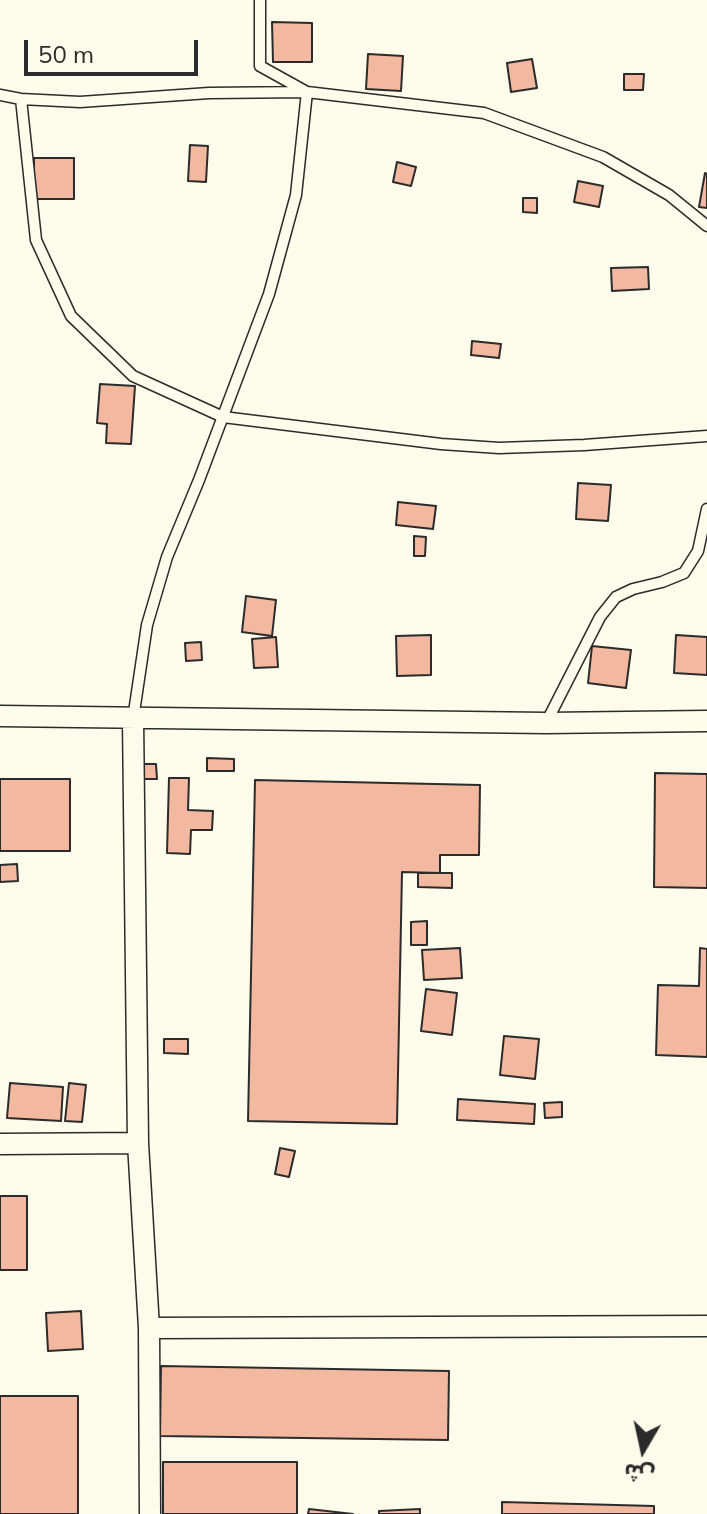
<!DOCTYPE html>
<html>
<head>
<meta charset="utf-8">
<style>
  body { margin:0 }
  #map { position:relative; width:707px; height:1514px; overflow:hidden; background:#fdfbea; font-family:Mulish,"Noto Sans Arabic",sans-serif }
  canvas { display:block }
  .north { position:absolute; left:603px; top:1410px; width:80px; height:80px; -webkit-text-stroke:6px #fdfbea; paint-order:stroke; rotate:189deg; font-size:22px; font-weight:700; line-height:32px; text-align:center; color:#2b2b2b }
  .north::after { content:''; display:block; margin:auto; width:28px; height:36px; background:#2b2b2b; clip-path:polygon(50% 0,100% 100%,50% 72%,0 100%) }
  .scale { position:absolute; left:24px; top:40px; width:174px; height:36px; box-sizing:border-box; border:4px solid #2b2b2b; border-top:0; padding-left:10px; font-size:24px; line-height:28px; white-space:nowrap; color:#2b2b2b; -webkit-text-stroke:6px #fdfbea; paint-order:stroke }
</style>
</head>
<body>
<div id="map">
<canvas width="707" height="1514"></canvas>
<div class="north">ش</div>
<div class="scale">50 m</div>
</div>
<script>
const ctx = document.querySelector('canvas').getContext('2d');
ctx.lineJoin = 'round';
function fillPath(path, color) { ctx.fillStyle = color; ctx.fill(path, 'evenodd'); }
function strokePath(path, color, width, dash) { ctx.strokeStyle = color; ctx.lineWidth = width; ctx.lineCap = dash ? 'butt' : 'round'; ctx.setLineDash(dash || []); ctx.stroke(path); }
const building = new Path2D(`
  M272 22 312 23V62H273Z
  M368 54 403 56 401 91 366 89Z
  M532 59 537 88 511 92 507 63Z
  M624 74H644L643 90H624Z
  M190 145 208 146 206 182 188 181Z
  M34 158H74V199H34Z
  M397 162 416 167 411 186 393 182Z
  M705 173 707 174V208L699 207Z
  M578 181 603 186 599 207 574 202Z
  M523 198H537V213L523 212Z
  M648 267 649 289 612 291 611 268Z
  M472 341 501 344 499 358 471 355Z
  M100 384 135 386 131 444 106 443 107 424 97 423Z
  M578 483 611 485 608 521 576 519Z
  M398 502 436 506 433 529 396 525Z
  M414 536 426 537 425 556H414Z
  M246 596 276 600 272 636 242 632Z
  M431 635V675L397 676 396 636Z
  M676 635 707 637V675L674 673Z
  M276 637 278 667 254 668 252 639Z
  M201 642 202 660 186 661 185 643Z
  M592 646 631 650 626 688 588 683Z
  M207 758 234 759V771H207Z
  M143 764H156L157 779H143Z
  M655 773 707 774V888L654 887Z
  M169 778H189L188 810 213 811 212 830H191L190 854 167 853Z
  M0 779H70V851H0Z
  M255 780 480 785 479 855H440V873L402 872 397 1124 248 1121Z
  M17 864 18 881 0 882V865Z
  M418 873H452V888L418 887Z
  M427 921V945H411V922Z
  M460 948 462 978 424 980 422 950Z
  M700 948 707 949V1057L656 1055 658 985 699 986Z
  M426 989 457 993 452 1035 421 1031Z
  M504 1036 539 1039 535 1079 500 1075Z
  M164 1039H188V1054L164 1053Z
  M10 1083 63 1087 61 1121 7 1118Z
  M69 1083 86 1085 82 1122 65 1121Z
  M458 1099 535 1104 534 1124 457 1120Z
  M562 1102V1117L545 1118 544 1103Z
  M280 1148 295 1151 289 1177 275 1174Z
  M0 1196H27V1270H0Z
  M81 1311 83 1349 48 1351 46 1313Z
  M161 1366 449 1371 448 1440 160 1436Z
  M0 1396H78V1514H0Z
  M163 1462H297V1514H163Z
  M502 1502 654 1506V1514H502Z
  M309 1509 353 1514H308Z
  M420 1509V1514H379V1511Z`);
const lane = new Path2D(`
  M260 0V66L305 91
  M0 95 21 99 80 102 209 93 307 92 484 113 603 157 669 195 707 226
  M21 99 36 240 71 316 133 376 223 417 441 444 499 448 584 445 707 436
  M133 719 147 625 167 557 199 480 269 294 296 195 307 92
  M546 723 600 617 616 597 633 589 662 582 684 573 698 551 707 509`);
const street = new Path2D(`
  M0 716 546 723 707 721
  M133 719 138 1143 149 1328 150 1514
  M0 1144 138 1143
  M149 1328 707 1326`);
fillPath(building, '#f2b8a0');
strokePath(building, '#2b2b2b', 2);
strokePath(lane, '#2b2b2b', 13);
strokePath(street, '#2b2b2b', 23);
strokePath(lane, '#fdfbea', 10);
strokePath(street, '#fdfbea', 20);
</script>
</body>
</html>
